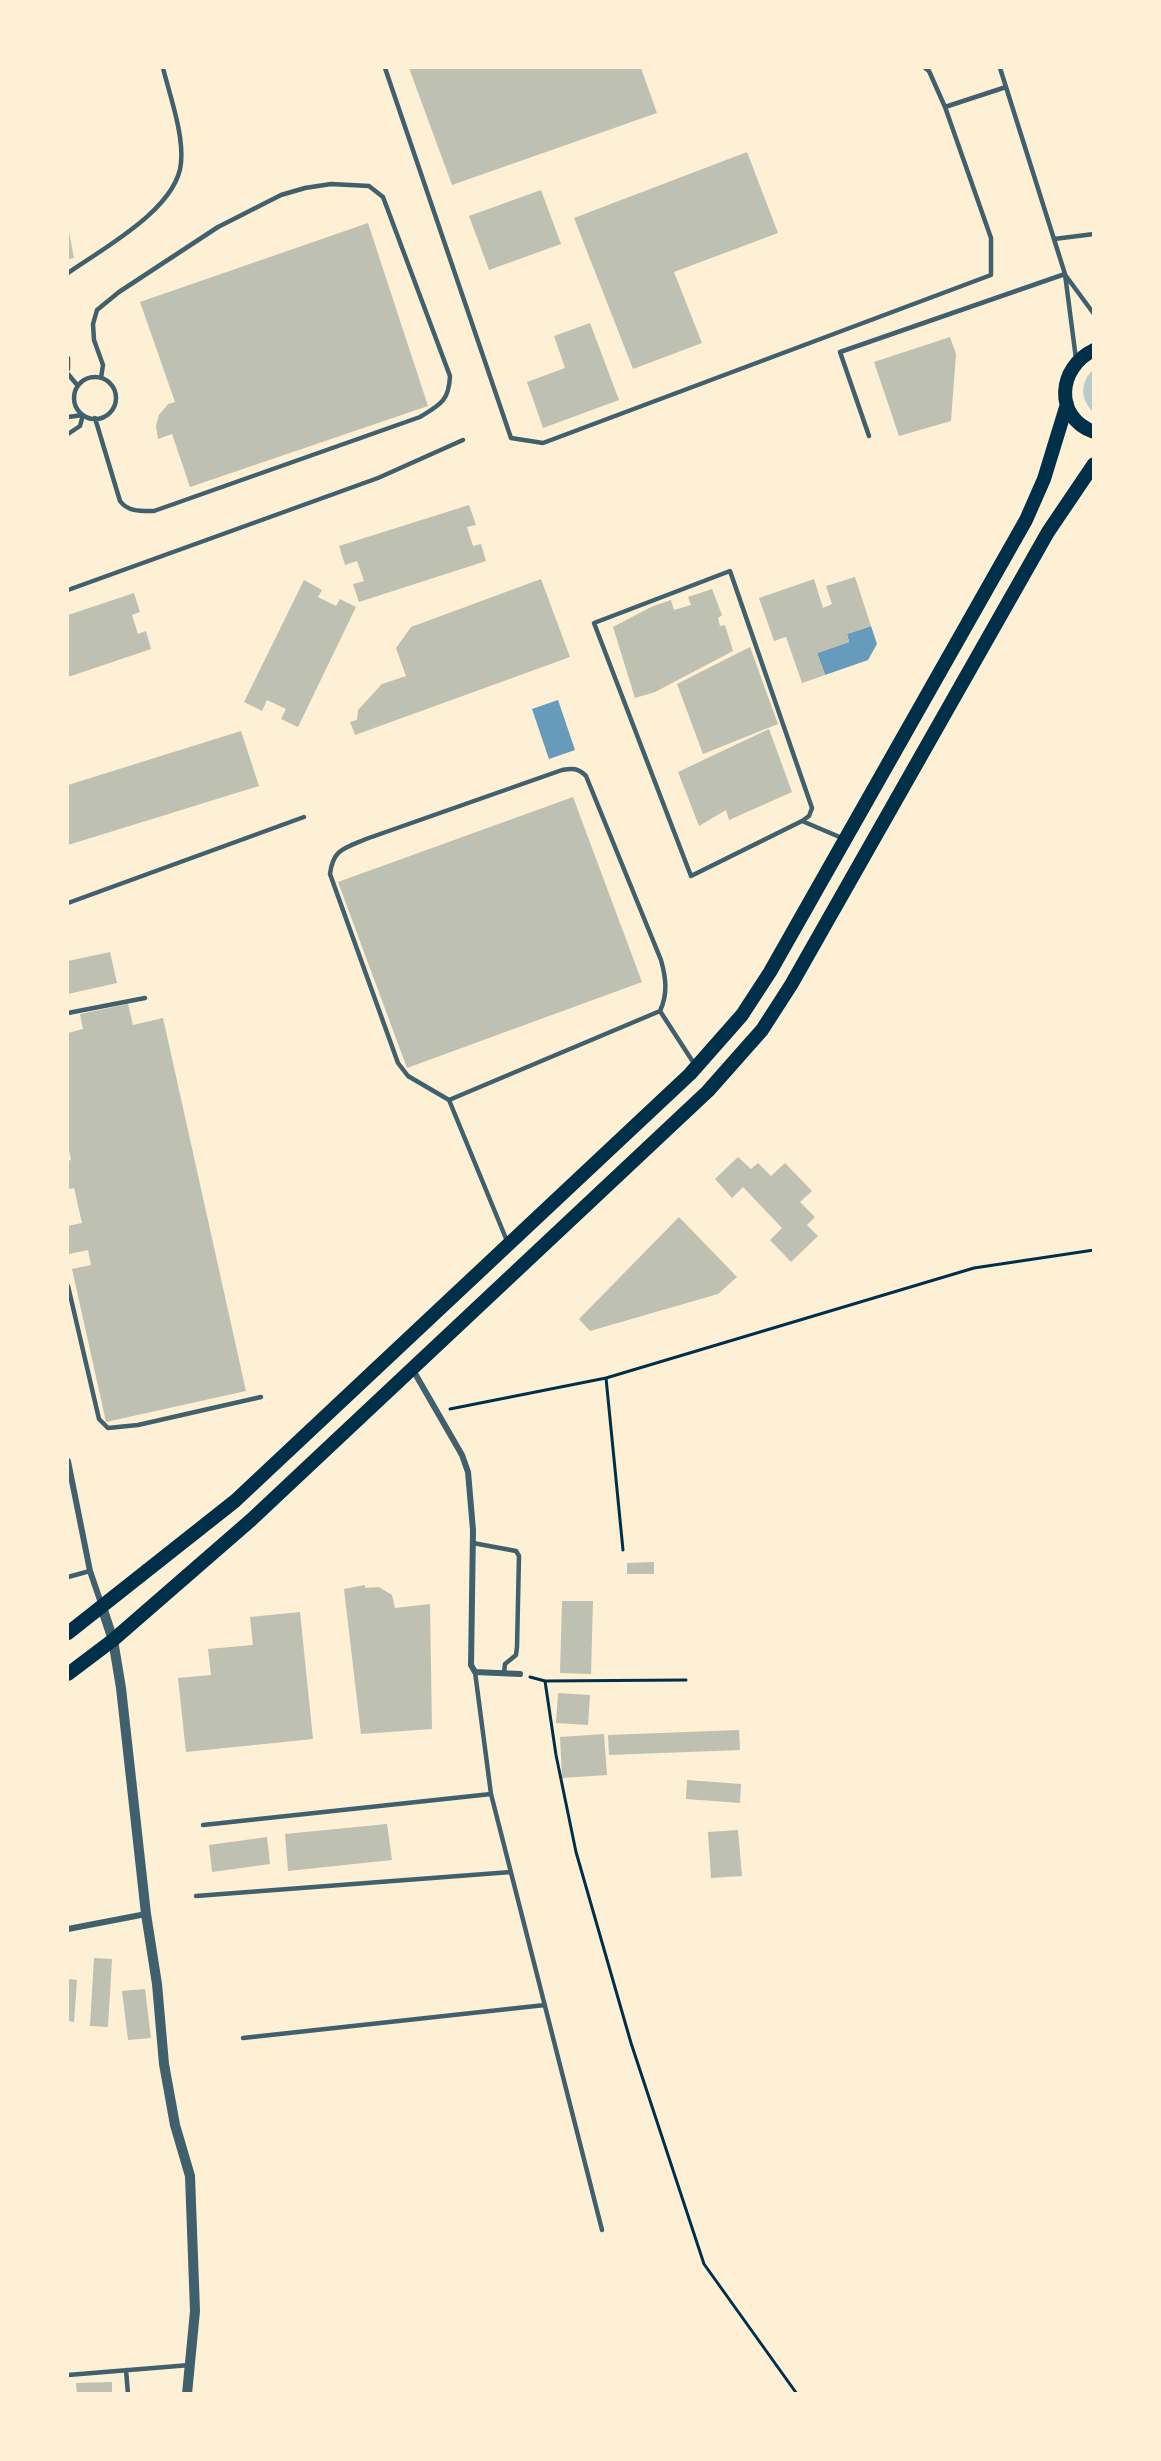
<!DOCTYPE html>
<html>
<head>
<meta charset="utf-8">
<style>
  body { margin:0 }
  #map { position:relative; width:1161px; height:2461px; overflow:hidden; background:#fdf0d5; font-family:"Space Grotesk",sans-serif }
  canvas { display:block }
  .frame { position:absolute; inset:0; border:69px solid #fdf0d5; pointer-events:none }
</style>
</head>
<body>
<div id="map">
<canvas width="1161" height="2461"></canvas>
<div class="frame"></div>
</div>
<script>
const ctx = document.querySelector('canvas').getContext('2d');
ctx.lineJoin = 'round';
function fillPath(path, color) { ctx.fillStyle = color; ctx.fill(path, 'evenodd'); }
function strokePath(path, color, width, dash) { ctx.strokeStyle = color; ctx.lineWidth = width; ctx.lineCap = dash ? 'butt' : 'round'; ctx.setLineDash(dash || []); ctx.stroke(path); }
const green = new Path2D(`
  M1093 370V412C1080 399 1080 382 1093 370Z`);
const water = new Path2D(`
  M871 626 877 644 868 660 825 675 817 653 849 642 847 634Z
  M558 700 575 750 549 759 532 709Z`);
const building = new Path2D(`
  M409 68H641L657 113 452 185Z
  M747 152 778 233 674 272 702 343 633 369 574 218Z
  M541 190 561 244 489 270 469 216Z
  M368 223 428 406 190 487 172 434 158 439 156 426 159 415 168 404 175 402 140 302Z
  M68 227 74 258 68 259Z
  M590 323 619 400 543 428 527 382 565 368 554 336Z
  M950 337 956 354 951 421 899 436 874 362Z
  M469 505 476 525 467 527 473 546 481 544 486 561 359 602 353 584 364 581 357 561 345 565 339 546Z
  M855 577 871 626 847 634 849 642 817 653 825 675 802 683 786 637 774 641 759 598 814 579 823 608 832 604 826 586Z
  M541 579 570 657 355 735 350 722 357 720 358 710 382 684 406 676 396 648 411 627Z
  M304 580 322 590 318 597 336 606 340 599 356 607 298 727 281 719 286 709 267 700 262 711 244 702Z
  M712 589 722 615 718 618 720 626 725 625 733 651 655 692 635 698 613 627 651 607 671 600 674 610 691 605 688 597Z
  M134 593 140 612 132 615 138 634 146 631 151 649 68 677V615Z
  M750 647 778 724 703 754 677 684Z
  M769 729 792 792 729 820 726 810 699 826 678 772Z
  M241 731 259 786 68 845V785Z
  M573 797 642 982 407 1068 338 882Z
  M110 952 117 983 68 994V961Z
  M128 1004 133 1025 163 1018 246 1391 106 1422 72 1269 91 1265 88 1250 69 1254 68 1247V1226L82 1223 74 1188 68 1189V1161L71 1160 68 1145V1033L83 1029 80 1014Z
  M738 1157 751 1169 758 1163 771 1176 785 1163 812 1191 800 1202 815 1217 807 1225 818 1236 791 1262 770 1240 782 1228 743 1187 732 1198 715 1179Z
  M679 1217 737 1277 718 1294 590 1331 579 1319Z
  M654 1562V1574H627V1563Z
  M365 1585V1588L379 1587 392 1595 395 1608 430 1604 432 1729 361 1734 344 1589Z
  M562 1601H593L591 1674 560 1673Z
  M300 1612 313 1739 186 1752 178 1678 211 1675 208 1649 253 1645 250 1617Z
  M558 1693 590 1695 588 1725 556 1723Z
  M739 1730 740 1750 609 1755 608 1735Z
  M604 1734 607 1775 562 1778 560 1737Z
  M687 1780 741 1784 740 1803 686 1799Z
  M387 1824 392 1860 288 1871 285 1834Z
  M738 1830 742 1876 711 1878 708 1832Z
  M267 1837 270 1864 212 1872 209 1845Z
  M94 1958 112 1959 108 2027 90 2026Z
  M68 1979 77 1980 74 2022 68 2021Z
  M145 1989 151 2038 128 2040 122 1991Z
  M112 2382V2394H77L76 2383Z`);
const path = new Path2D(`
  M606 1378 623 1550
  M450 1409 606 1378 974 1268 1094 1250
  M530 1677 545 1681 686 1680
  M545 1681 556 1755 576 1852 631 2043 704 2264 797 2394`);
const service = new Path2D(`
  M385 68 511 438 543 443 991 275V238L945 107 929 71 925 68
  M1000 68 1065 274 1076 359
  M945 107 1006 87
  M1054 239 1094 234
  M68 273C102 249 177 209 181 163 184 135 170 96 163 68
  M1066 276 1094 314
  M68 358V369
  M68 374 78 386
  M74 398a21 21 0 1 1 42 0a21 21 0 1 1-42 0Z
  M68 417 83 415 80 426 68 434
  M95 418 120 501C128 512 141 511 154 511L420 417C440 405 449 401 450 376L383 197 369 186 331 184 305 188 281 195 218 227 119 292 97 310 93 324 94 340 103 365 101 378
  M869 436 840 352 1065 274
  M68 590 378 478 463 440
  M802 821 809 816 812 808 730 571 594 623 691 876 802 821 842 838
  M68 903 304 817
  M660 1011 695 1065
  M68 1013 145 998
  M449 1100 660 1011C668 994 666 978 661 960L586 776C578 768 573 768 562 770L366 839C345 848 333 849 330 874L398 1063 408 1076 449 1100 507 1241
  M68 1286 99 1419 108 1428 138 1425 261 1397
  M473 1543 516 1551 519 1556 517 1647 516 1655 505 1664 504 1673
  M68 1577 90 1571
  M491 1794 602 2230
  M203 1825 491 1794 475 1672
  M196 1896 511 1872
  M243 2038 545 2005
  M126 2370 128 2394
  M68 2375 190 2365`);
const minor = new Path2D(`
  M413 1370 462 1455 468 1472 473 1530 471 1665 475 1672 520 1674
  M68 1461 90 1571 102 1606
  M68 1929 146 1914`);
const tertiary = new Path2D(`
  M102 1607 113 1640 121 1688 146 1914 157 1984 164 2064 175 2125 190 2176 195 2311 187 2394`);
const primary = new Path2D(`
  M1094 350C1058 367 1053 417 1094 432
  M68 1633 235 1501 690 1074 742 1015 770 972 1026 520 1044 479 1067 404
  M68 1674 113 1640 251 1520 708 1091 762 1030 791 985 1048 532 1094 464`);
fillPath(green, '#b9caca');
fillPath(water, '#669bbc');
fillPath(building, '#bec0b2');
strokePath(path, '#003049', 3);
strokePath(service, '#3f606c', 4.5);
strokePath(minor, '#3f606c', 6);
strokePath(tertiary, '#3f606c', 10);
strokePath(primary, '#003049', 14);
</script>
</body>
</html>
